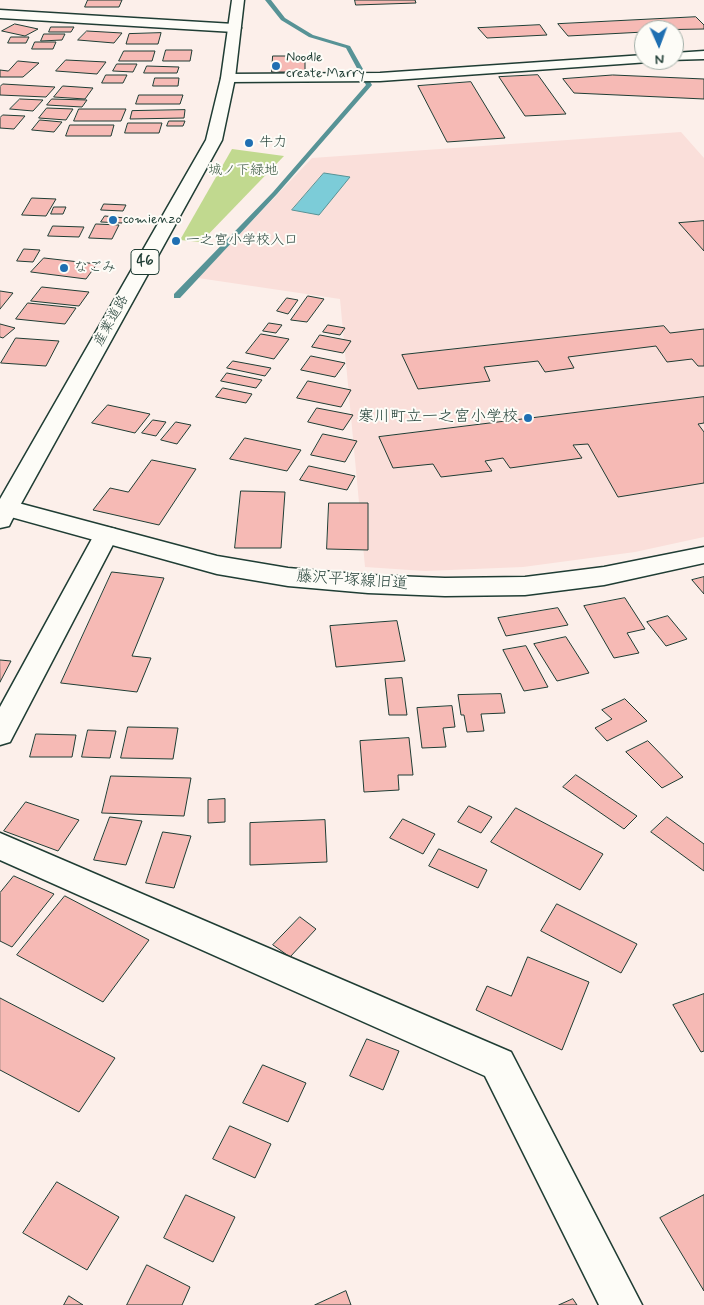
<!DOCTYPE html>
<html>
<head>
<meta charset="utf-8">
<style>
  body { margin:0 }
  #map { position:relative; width:704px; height:1305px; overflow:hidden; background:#fcefea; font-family:Mynerve,sans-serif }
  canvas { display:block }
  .north { position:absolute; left:634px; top:20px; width:50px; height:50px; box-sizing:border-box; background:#fdfcf7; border:1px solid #a4b0a9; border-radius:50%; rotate:178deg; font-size:14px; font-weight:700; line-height:20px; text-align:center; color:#1f3d34 }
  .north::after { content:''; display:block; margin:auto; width:18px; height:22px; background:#1f6fb2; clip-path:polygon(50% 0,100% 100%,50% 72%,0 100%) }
</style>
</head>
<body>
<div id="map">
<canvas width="704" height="1305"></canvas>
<div class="north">N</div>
</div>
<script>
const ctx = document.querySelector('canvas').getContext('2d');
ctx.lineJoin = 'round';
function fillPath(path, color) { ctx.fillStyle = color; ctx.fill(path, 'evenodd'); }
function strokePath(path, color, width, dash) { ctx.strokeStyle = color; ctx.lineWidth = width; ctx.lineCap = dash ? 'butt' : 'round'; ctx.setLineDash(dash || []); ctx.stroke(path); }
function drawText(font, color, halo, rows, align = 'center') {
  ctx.font = font + ' Mynerve,"Klee One",sans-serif'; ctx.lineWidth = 4; ctx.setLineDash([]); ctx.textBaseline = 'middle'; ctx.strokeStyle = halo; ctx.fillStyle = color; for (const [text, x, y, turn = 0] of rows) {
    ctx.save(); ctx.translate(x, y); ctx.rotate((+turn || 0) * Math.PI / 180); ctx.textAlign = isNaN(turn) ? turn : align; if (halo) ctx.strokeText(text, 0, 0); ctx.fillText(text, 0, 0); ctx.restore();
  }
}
const built = new Path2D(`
  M681 132 704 158V537L635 552 523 567 425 571 365 567 340 299 198 278 312 158Z`);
const green = new Path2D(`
  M232 149 284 156 201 242 180 240Z`);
const water = new Path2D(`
  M324 173 350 177 319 215 292 210Z`);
const stream = new Path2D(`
  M265 0H271L285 18 313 35 350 46 372 85 277 194 180 298H174V294L273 192 366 85 346 48 309 37 281 20Z`);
const building = new Path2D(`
  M88 0H122L119 7H85Z
  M355 0H415L416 3 356 5Z
  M696 17 704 25V29L644 30V32L568 36 558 24Z
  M15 24 38 29 25 36 2 31Z
  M540 25 547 35 487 38 478 28Z
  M51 27H74L71 32H49Z
  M87 31 122 33 114 43 78 40Z
  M161 33 158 44H126L129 34Z
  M44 34H65L62 40 41 41Z
  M11 37H29L26 43H8Z
  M35 42H56L53 49H32Z
  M166 50H192L190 61H163Z
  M124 51H155L152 61H119Z
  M273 56H305V72H272Z
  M66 60 106 62 97 74 56 71Z
  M18 61 39 63 23 77H0V70L8 71Z
  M117 64H137L133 72 113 71Z
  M147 66 179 67 177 73H144Z
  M106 75H127L123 83H102Z
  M538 75 566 114 525 116 499 77Z
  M613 75 704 79V99L574 93 563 79Z
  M155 78H179L178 86H153Z
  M471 82 505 138 447 142 418 86Z
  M3 84 55 87 46 97 0 95V87Z
  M63 86 93 88 85 99 54 97Z
  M139 95H183L180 104H136Z
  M20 99 43 100 33 111 10 109Z
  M52 99 87 100 82 107 47 105Z
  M47 108 73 109 66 120 39 118Z
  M79 109H126L121 121H74Z
  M185 110 184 118 130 119 132 111Z
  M3 115 25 116 14 129 0 128V118Z
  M40 120 62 122 54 132 32 130Z
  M169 121H185L183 126H167Z
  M128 123H162L159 133H125Z
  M70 125H114L111 136H66Z
  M32 198 56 199 46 216 22 215Z
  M104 204 126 205 123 211 101 210Z
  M54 207H66L63 214H51Z
  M105 216 125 218 122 223 101 222Z
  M704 221V251L679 223Z
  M96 224 119 225 112 239 89 238Z
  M53 226 84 227 79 237 48 236Z
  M24 249 40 250 33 262 17 261Z
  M44 258 97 264 86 279 31 272Z
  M42 287 89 292 79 306 31 301Z
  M0 291 13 293 0 309Z
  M308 296 324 299 307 322 291 320Z
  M287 298 298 300 288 314 277 311Z
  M28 303 76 308 65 324 16 319Z
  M269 323 282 325 276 333 263 331Z
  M0 324 15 328 3 338 0 337Z
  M328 325 345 328 340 335 323 332Z
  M664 326 670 333 704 329V366H698L692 359 667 362 656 346 568 357 574 368 545 372 538 361 484 367 490 381 418 389 402 355Z
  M261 334 289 339 274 359 246 353Z
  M320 335 351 341 343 353 312 347Z
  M16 338 59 341 46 366 1 363Z
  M311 356 345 363 335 377 301 370Z
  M233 361 271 368 265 376 227 368Z
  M227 373 262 380 256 388 221 381Z
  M308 381 351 390 341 407 297 398Z
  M223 388 252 394 246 403 216 397Z
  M704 397V423L698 424 704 432V483L618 497 588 444 573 445 582 458 510 468 503 458 485 461 492 471 441 477 433 464 393 468 379 437Z
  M108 405 150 414 135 433 92 423Z
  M317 408 353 415 343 430 308 422Z
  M153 420 166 422 156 436 142 433Z
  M176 422 191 425 177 444 161 440Z
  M323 434 357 441 345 462 311 455Z
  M245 438 301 450 287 471 230 459Z
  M152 460 196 469 159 525 93 510 110 488 128 492Z
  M309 466 355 476 347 490 300 480Z
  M241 491 285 492 281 548H235Z
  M329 503H368V550L327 549Z
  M112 572 164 578 132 656 151 658 137 692 61 683Z
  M704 577V594L692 580Z
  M625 598 645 629 627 633 639 653 614 658 584 606Z
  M558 608 568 625 506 636 498 618Z
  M668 616 687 639 666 646 647 622Z
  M397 621 405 661 336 667 330 626Z
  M566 637 589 673 557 681 534 644Z
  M526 646 548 687 524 691 503 650Z
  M0 660 11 661 0 682Z
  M402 678 407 715H389L385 679Z
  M501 694 505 713 481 714 484 731 467 732 464 715H461L458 695Z
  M625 699 647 721 607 741 595 728 612 719 602 710Z
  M452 706 455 727 443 728 446 747 422 748 417 708Z
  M128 727 178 728 173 759 121 758Z
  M88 730 116 731 110 758 82 757Z
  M36 734 76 735 72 757H30Z
  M409 738 413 775H398L399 790 364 792 360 741Z
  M648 741 683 777 662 788 626 752Z
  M576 775 637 816 624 829 563 787Z
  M111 776 191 778 184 816 102 813Z
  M225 799V822L208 823V800Z
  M26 802 79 820 58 851 4 831Z
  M469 806 492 817 481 833 458 822Z
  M516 808 603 854 580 890 491 842Z
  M110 817 142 821 126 865 94 860Z
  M667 817 704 844V871L651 832Z
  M403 819 435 834 423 854 390 838Z
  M325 820 327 862 250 865V823Z
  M163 832 191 836 174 888 146 883Z
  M439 849 487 870 478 888 429 866Z
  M14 876 54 894 12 947 0 941V893Z
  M65 896 149 940 103 1002 17 955Z
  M557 904 637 944 621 973 541 931Z
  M300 917 316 929 290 957 273 945Z
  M528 957 589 982 562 1050 476 1010 487 986 511 996Z
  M704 994V1051L701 1052 673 1005Z
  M0 998 115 1058 79 1112 0 1070Z
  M367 1039 399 1051 383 1090 350 1076Z
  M263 1065 306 1083 288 1122 243 1103Z
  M230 1126 271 1144 255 1178 213 1159Z
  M57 1182 119 1217 87 1270 23 1233Z
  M186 1195 235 1217 213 1262 164 1238Z
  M704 1195V1291L660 1218Z
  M147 1265 190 1287 182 1305H127Z
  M346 1291 351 1305H315Z
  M69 1296 83 1305H64Z
  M573 1299 577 1305H559Z`);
const minor = new Path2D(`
  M0 10 234 24 241 28 234 32 0 18Z
  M106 527 115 529 118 535 10 742 0 745V707L94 535 97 529Z
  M0 833 511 1052 642 1305H599L485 1076 0 860Z`);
const tertiary = new Path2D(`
  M704 51V59L669 60H674V53Z
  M644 55V60H650L649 62 380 81 228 82 223 81 221 78 223 75 228 74 380 73Z
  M7 500 217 556 288 568 368 575 445 578 525 577 604 567 704 547V563L604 585 525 595 445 596 368 593 288 586 217 574 0 514V502Z`);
const primary = new Path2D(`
  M232 0H244L235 78 222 140 12 520 9 526 0 528V499L206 140 221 78Z`);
const markers = [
  [276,66,5,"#1f6fb2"],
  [249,143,5,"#1f6fb2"],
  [113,220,5,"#1f6fb2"],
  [176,241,5,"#1f6fb2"],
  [64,268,5,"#1f6fb2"],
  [528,418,5,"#1f6fb2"]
];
const farPoinames = [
  ["Noodle",286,58],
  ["create Marry",286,74],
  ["牛力",259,143],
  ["comienzo",123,220],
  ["一之宮小学校入口",186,241],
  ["なごみ",74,268]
];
const farParknames = [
  ["城ノ下緑地",243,171]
];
const farStreetnames = [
  ["産業道路",112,321,-61]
];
const shields = [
  [145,262,28]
];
const shieldNames = [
  ["46",145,262]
];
const poiNames = [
  ["寒川町立一之宮小学校",518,418]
];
const streetNames = [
  ["藤沢平塚線旧道",352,581,4]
];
fillPath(built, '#fadfda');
fillPath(green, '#c1d98f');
fillPath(water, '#7cccd8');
strokePath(water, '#579396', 1);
fillPath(stream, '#579396');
fillPath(building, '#f6bab5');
strokePath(building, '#1f3d34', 1);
strokePath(minor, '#1f3d34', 3);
strokePath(tertiary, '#1f3d34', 3);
strokePath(primary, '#1f3d34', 3);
fillPath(minor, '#fdfcf7');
fillPath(tertiary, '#fdfcf7');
fillPath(primary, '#fdfcf7');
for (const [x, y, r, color] of markers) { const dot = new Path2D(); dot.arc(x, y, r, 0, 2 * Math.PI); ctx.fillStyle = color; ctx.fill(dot); strokePath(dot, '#fdfcf7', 2); }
drawText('14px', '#1f3d34', '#fdfcf7', farPoinames, 'left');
drawText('14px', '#3f5c46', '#fdfcf7', farParknames);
drawText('14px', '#1f3d34', '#fdfcf7', farStreetnames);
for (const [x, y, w] of shields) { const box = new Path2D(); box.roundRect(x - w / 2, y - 12.5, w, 25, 4); ctx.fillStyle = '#fdfcf7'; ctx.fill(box); strokePath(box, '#1f3d34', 1); }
drawText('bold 15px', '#1f3d34', null, shieldNames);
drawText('16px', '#1f3d34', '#fdfcf7', poiNames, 'right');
drawText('16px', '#1f3d34', '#fdfcf7', streetNames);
</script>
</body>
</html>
